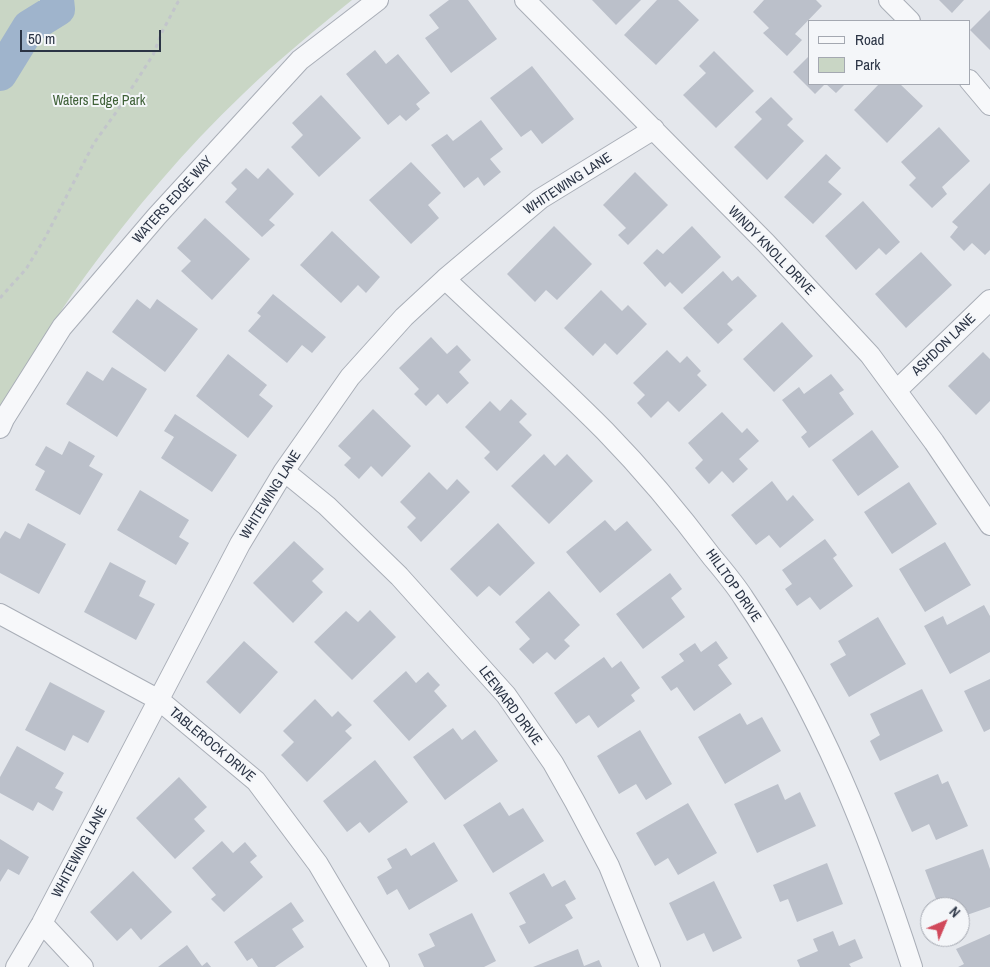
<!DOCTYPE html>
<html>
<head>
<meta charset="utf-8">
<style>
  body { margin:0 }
  #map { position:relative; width:990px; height:967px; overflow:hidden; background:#e4e7ec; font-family:"Archivo Narrow",sans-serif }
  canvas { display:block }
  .legend { position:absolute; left:808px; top:20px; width:162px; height:65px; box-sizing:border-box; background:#f4f6f9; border:1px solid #a4a8b1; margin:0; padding:6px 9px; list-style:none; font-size:15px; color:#2b3445 }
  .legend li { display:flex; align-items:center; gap:10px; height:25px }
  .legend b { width:25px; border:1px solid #a4a8b1 }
  .north { position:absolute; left:920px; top:897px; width:50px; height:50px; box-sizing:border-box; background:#f4f6f9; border:1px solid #a4a8b1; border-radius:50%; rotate:45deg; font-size:14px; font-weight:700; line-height:20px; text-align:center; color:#2b3445 }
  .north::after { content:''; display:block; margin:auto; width:18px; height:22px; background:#d1495b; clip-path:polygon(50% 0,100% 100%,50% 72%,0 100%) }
  .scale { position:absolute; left:20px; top:30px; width:141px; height:22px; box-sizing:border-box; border:2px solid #2b3445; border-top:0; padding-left:6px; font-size:15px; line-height:18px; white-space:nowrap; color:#2b3445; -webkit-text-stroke:4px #f4f6f9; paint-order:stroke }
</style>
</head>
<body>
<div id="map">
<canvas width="990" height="967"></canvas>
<ul class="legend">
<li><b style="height:6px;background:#f7f8fa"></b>Road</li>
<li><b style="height:14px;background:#c9d6c5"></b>Park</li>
</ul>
<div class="north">N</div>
<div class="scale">50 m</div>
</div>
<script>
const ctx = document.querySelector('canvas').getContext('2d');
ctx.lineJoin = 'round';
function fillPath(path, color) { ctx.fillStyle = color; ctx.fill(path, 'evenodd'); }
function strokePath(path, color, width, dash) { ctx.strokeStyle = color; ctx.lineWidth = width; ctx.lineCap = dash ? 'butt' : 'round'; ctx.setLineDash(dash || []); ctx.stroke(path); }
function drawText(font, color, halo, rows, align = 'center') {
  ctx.font = font + ' "Archivo Narrow",sans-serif'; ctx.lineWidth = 4; ctx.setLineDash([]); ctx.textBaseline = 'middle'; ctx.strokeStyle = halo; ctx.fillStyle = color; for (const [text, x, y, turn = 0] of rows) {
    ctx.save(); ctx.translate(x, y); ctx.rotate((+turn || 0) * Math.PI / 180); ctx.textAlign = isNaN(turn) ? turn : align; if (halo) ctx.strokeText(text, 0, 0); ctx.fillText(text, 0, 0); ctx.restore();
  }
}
const green = new Path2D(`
  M0 0H352C315 30 277 61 243 94 185 149 133 211 86 275 54 318 27 367 0 414Z`);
const river = new Path2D(`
  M0 74 29 27 58 9 57 0`);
const building = new Path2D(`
  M449 0H468L497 39 451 73 425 38 439 28 429 15Z
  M592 0H641L616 25Z
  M657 0H678L699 20 656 65 624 35Z
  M764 0H816L822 6 795 34 802 40 787 56 763 33 769 28 753 12Z
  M939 0H964L952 13Z
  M990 10V50L970 30Z
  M375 50 386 64 398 54 430 93 416 104 420 109 406 121 400 115 388 125 346 74Z
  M714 51 754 91 716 128 683 95 706 73 699 66Z
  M809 56V84H825L815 94 793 72Z
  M532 66 574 119 542 144 531 130 521 137 490 98Z
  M826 84H845L836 93Z
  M879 84H900L923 106 887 143 854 110Z
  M321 95 361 138 319 177 291 147 303 135 292 123Z
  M771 97 793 119 787 125 804 141 767 180 734 147 762 119 755 112Z
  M481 120 503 149 490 159 501 172 484 186 478 177 464 188 431 145 447 134 453 141Z
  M939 127 970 161 942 187 947 194 932 208 909 185 916 178 901 162Z
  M826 154 841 168 828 182 842 194 813 224 784 197Z
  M411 162 441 193 428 205 439 218 411 244 369 200Z
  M246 168 258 179 268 168 294 194 269 220 275 225 262 237 225 202 237 189 231 183Z
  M635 172 668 205 628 245 618 235 626 228 603 205Z
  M990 183V250L985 255 972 243 964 251 950 237 958 227 952 222Z
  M863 201 900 242 886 255 879 248 856 270 825 236Z
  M205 218 250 259 212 300 181 271 191 261 177 248Z
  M554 226 592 264 557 300 546 290 535 302 507 274Z
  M692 226 721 257 682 294 670 282 665 287 643 263 657 249 663 254Z
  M332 231 380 277 366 293 358 285 341 303 300 265Z
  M921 252 952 285 906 328 875 294Z
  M723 271 732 281 738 276 757 296 727 324 733 330 718 344 683 308Z
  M601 290 622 311 628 305 647 324 617 355 605 343 593 356 564 328Z
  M273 294 326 337 312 353 302 345 287 363 248 331 261 316 257 313Z
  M137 299 150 309 157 299 198 329 165 372 112 332Z
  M782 322 813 356 774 392 743 359Z
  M431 337 447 354 457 345 471 360 459 372 469 383 447 404 438 394 426 406 414 394 419 389 399 368Z
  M667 350 680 363 687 356 701 371 697 375 707 385 679 412 668 401 651 418 637 403 645 395 633 383Z
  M983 352 990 359V401L976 415 948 386Z
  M228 354 267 385 259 395 273 406 248 438 196 396Z
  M112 367 147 389 117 437 66 404 87 371 103 381Z
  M831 374 844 390 839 393 854 414 809 448 801 437 807 432 782 400 799 387 804 394Z
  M511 399 527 414 519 422 532 435 497 471 484 458 490 452 465 427 490 401 500 411Z
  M373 409 411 446 382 477 371 466 359 479 344 465 351 458 338 446Z
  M722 412 742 433 747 428 759 441 739 459 748 469 733 483 722 471 709 484 695 468 703 460 688 443Z
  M175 414 237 455 212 492 161 458 174 437 164 431Z
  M872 430 899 467 858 496 832 460Z
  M69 441 95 456 89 466 103 474 80 515 35 490 45 471 35 465 46 446 62 455Z
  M544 454 555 466 567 454 593 481 549 524 511 486Z
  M429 472 447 490 457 479 470 492 421 542 407 527 416 518 400 502Z
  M772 481 787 501 793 495 814 520 780 548 769 535 756 545 731 515Z
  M909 482 937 524 892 554 864 512Z
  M140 490 189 520 179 537 189 543 176 565 117 530Z
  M605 520 615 531 627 521 652 550 600 593 566 552Z
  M28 523 66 544 39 594 0 573V539L5 531 20 539Z
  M498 523 535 563 500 596 489 586 477 597 450 569Z
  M825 539 837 555 833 558 853 586 820 610 810 597 797 606 785 589 792 584 782 570Z
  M294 541 324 569 312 581 323 592 293 623 253 583Z
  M945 542 971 585 925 612 899 569Z
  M110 562 146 581 139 596 155 604 136 640 84 612Z
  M670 573 682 589 671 598 685 617 643 649 616 614Z
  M549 591 580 625 564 640 570 646 555 660 547 652 533 664 519 649 530 639 515 622Z
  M984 605 990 616V652L950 674 924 626 943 616 947 625Z
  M370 610 396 637 352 680 314 642 346 611 358 622Z
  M878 617 906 664 849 697 830 664 846 655 838 641Z
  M244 641 278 672 240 714 206 682Z
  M716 641 728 658 718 665 732 684 694 711 677 687 671 691 661 677 684 661 679 654 695 643 701 652Z
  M604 657 612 668 621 661 640 688 631 695 635 701 598 728 589 715 576 724 554 693Z
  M406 671 416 683 428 672 440 685 434 691 447 706 409 741 373 701Z
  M990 679V729L984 732 964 691Z
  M50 682 105 711 88 743 73 735 65 751 25 730Z
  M922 689 943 731 880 761 870 741 880 735 870 714Z
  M315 699 332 717 338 711 352 725 345 731 352 738 307 782 281 755 294 742 283 731Z
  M740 713 747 725 762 717 781 751 725 784 698 737Z
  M453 728 462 740 475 730 498 761 445 800 413 757Z
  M640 730 672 784 646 800 636 784 619 794 597 756Z
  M17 746 64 773 55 788 63 792 53 811 38 802 33 811 0 793V777Z
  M375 760 408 802 369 833 360 822 347 832 323 801Z
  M938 774 942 784 948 781 968 826 936 840 929 824 912 832 894 793Z
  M179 777 207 807 194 819 205 831 175 859 136 818Z
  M778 784 785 800 800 792 816 826 757 853 734 804Z
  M500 802 509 816 523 808 544 841 493 873 463 825Z
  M688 803 717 853 678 875 668 858 655 866 636 833Z
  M0 839 29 857 19 875 8 869 0 882Z
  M222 841 233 853 245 842 257 856 250 862 263 877 224 912 211 899 216 895 192 868Z
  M434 842 458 881 409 910 397 889 387 895 377 877 392 868 387 859 406 848 411 856Z
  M983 849 990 869V907L961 917 960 907H957L956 902 939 907 925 870Z
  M827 863 843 904 797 922 788 899 780 902 773 885Z
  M133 871 172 912 141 940 131 928 117 941 90 912Z
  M544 873 552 887 565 880 576 899 565 905 573 918 529 944 519 926 526 923 509 893Z
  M714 881 742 938 713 952 704 933 687 941 669 903Z
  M291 902 304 921 292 929 304 947 275 967H258L252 958 247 961 234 942Z
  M472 913 496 961 484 967H424L418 954 435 946 429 934Z
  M833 931 839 946 855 939 863 958 849 964 851 967H800L797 960 818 951 813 939Z
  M990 934V967H958L964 964 956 949Z
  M187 945 202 966 207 962 211 967H158Z
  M578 949 584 966 599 960 602 967H533Z`);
const path = new Path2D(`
  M0 298 26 269 45 238 94 143 117 111 153 55 162 32 178 2 181 0`);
const street = new Path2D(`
  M525 0 766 243 870 355 934 442 990 525
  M889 0 910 21
  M969 80 990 105
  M445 279C498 329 553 379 605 431 643 470 679 513 712 557 723 570 734 583 743 597 820 711 870 837 912 967
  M897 390 990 300
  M0 428 4 419 62 327 157 216 300 60 378 0
  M284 471 327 506 399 576 506 695 553 763 575 802 609 866 650 967
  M0 614 159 700 256 781 318 864 379 967
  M42 923 83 967
  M16 967 42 923 240 544 284 471 350 377 404 317 445 279 540 199 654 129`);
const parkNames = [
  ["Waters Edge Park",99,101]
];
const streetNames = [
  ["WHITEWING LANE",568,184,-33],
  ["WATERS EDGE WAY",173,200,-48],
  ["WINDY KNOLL DRIVE",771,251,46],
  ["ASHDON LANE",944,345,-44],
  ["WHITEWING LANE",271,495,-58],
  ["HILLTOP DRIVE",733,586,55],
  ["LEEWARD DRIVE",510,706,53],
  ["TABLEROCK DRIVE",212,745,40],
  ["WHITEWING LANE",80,852,-62]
];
fillPath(green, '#c9d6c5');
strokePath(river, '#9fb4cc', 34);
fillPath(building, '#bbc0ca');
strokePath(street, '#a9aeb7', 22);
strokePath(path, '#c2c5cb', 3, [4, 4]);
strokePath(street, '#f7f8fa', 20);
drawText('14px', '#3f6138', '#f4f6f9', parkNames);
drawText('14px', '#2b3445', '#f4f6f9', streetNames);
</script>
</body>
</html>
